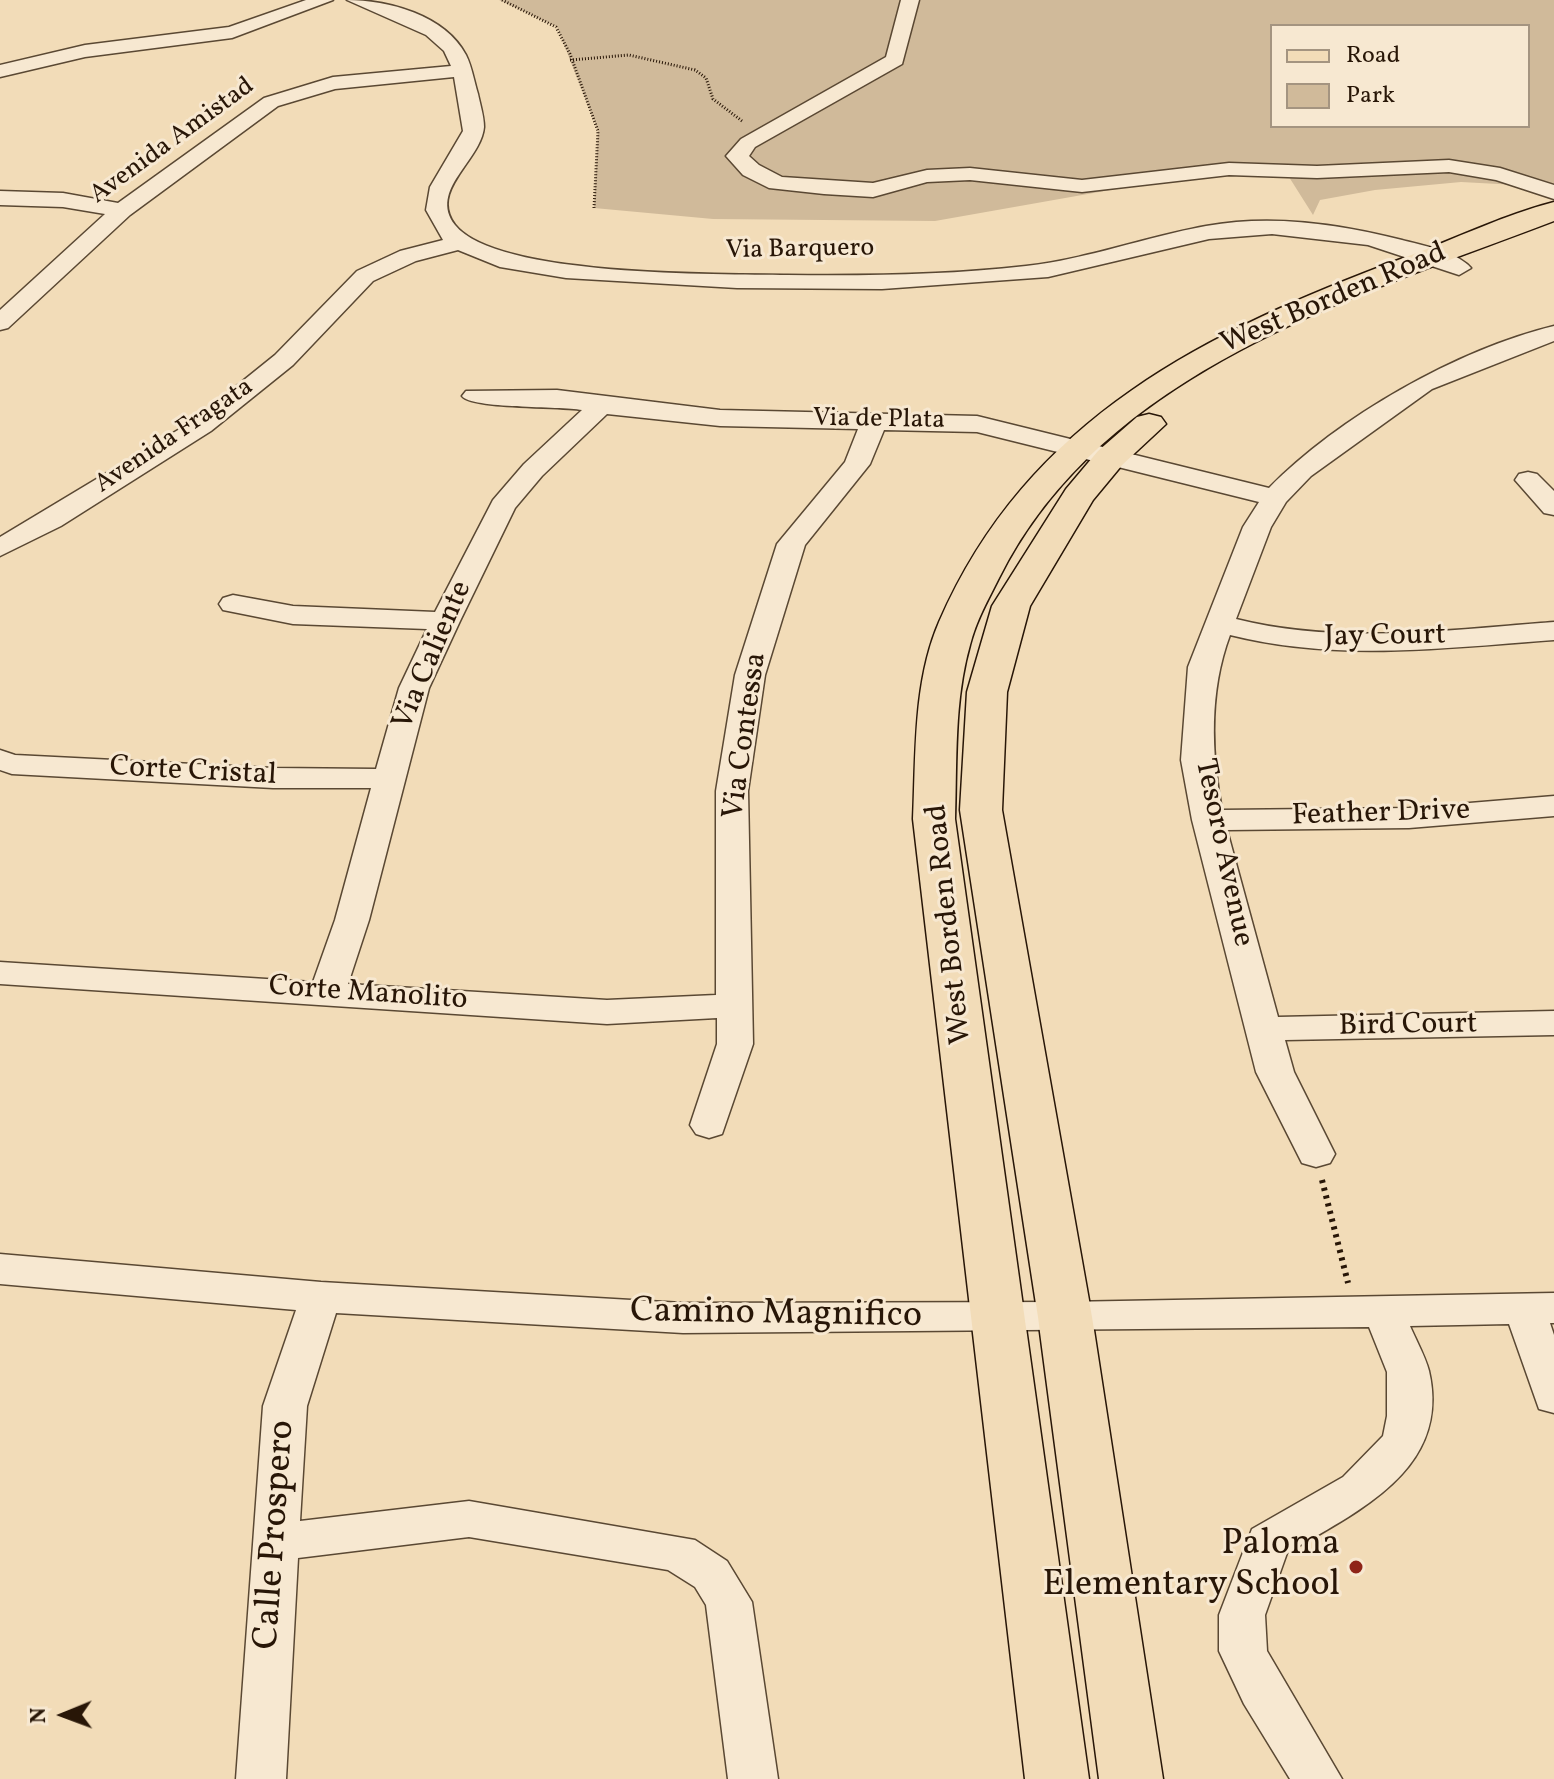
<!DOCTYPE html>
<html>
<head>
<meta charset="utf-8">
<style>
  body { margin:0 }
  #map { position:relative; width:1554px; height:1779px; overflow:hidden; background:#f2dcb8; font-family:Vollkorn,serif }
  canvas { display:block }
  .legend { position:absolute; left:1270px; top:24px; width:260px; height:104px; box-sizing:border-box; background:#f7e8d1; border:2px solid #a49480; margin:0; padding:10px 14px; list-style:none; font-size:24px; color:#281607 }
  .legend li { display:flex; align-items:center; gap:16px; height:40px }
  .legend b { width:40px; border:2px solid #a49480 }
  .north { position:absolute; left:24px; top:1675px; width:80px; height:80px; -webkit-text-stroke:6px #f7e8d1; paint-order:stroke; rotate:269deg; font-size:22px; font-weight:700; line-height:32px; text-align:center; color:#281607 }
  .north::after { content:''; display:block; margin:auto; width:28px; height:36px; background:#281607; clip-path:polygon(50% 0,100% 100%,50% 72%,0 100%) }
</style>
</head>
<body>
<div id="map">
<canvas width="1554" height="1779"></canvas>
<ul class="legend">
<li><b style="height:10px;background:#f2dcb8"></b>Road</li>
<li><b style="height:22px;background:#d0ba9a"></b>Park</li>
</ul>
<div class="north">N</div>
</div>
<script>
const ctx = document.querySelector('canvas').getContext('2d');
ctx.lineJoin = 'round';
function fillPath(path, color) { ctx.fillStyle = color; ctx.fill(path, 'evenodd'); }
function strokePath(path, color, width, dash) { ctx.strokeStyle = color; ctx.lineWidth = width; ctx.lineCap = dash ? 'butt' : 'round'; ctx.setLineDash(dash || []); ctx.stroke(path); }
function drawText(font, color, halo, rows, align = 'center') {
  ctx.font = font + ' Vollkorn,serif'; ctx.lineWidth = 6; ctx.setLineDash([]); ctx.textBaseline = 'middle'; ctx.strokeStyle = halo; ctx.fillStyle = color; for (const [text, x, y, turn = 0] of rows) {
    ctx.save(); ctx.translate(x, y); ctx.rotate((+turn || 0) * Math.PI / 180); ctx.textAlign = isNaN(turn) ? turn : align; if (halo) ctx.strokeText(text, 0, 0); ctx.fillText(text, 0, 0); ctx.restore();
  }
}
const green = new Path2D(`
  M499 0H1554V187L1461 182 1375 190 1320 200 1313 215 1289 177 1201 174 935 221 713 219 594 208 598 131 557 27ZM1272 26H1528V126H1272Z`);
const pathFar1 = new Path2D(`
  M502 0 556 27 570 54 598 131 594 208
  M570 60 629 55 695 70 706 78 713 99 742 121`);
const path = new Path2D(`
  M1322 1180 1348 1283`);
const minor = new Path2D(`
  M306 0H333L232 38 85 57 0 77V65L85 45 229 27Z
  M347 0C388 0 445 15 466 55 472 67 474 81 478 94 480 104 484 116 484 127 481 161 428 190 455 225 496 277 720 274 787 275 867 276 947 275 1026 266 1088 259 1145 237 1206 226 1272 214 1338 224 1402 240 1421 245 1458 252 1471 268L1459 275 1368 245 1272 234 1209 239 1048 277 882 289 737 288 566 278 500 267 458 250 416 261 373 281 293 365 211 431 61 526 0 556V537L193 421 275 355 357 271 400 251 443 240 426 210 430 187 463 131 454 77 335 89 278 106 130 215 8 328 0 330V310L105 214 63 207 0 205V191L63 193 118 203 264 98 333 77 451 66 444 51 426 35Z
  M901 0H919L902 64 755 147 749 156 759 165 782 177 873 183 927 170 970 168 1082 180 1229 163 1317 166 1449 160 1500 168 1554 185V199L1496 180 1449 172 1317 178 1229 175 1082 192 970 180 927 182 873 197 824 194 769 188 743 175 726 156 741 139 886 57Z
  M1554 326V341L1432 389 1311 476 1286 502 1271 527 1236 619C1340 645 1448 630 1554 622V640C1445 648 1337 662 1230 635 1209 691 1211 752 1222 810L1409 808 1554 796V816L1409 828 1227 830 1278 1017 1554 1011V1035L1285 1040 1294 1072 1335 1154 1330 1163 1316 1167 1302 1163 1256 1072 1192 820 1181 760 1188 667 1243 527 1259 502 977 432 884 430 870 464 805 545 765 675 748 791 753 1044 722 1134 709 1138 696 1134 690 1125 717 1044V1018L607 1024 0 984V962L313 982 335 920 371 788H273L12 774 0 770V750L15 755 273 768 376 769 399 688 427 629 293 624 223 610 219 604 223 598 233 595 293 606 435 612 493 500 524 464 582 410C560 406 471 409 462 396L466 391 557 390 720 410 977 416 1269 488C1339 417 1456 350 1554 326ZM607 414 720 426 858 429 845 462 777 544 735 675 716 791V995L607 1000 348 984 369 920 429 688 460 621 515 508 542 476Z
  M1528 472 1537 474 1554 491V515L1544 513 1515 480 1519 474Z
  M0 1254 321 1282 683 1303 1065 1302 1554 1293V1323H1550L1554 1335V1413L1539 1409 1509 1324 1410 1326C1416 1340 1425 1356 1429 1371 1452 1470 1356 1512 1287 1553L1265 1615 1267 1651 1342 1779H1290L1244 1704 1219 1651V1615L1252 1529 1343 1477 1383 1436 1387 1416V1372L1369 1327 683 1333 336 1313 307 1406 300 1521 469 1501 695 1540 727 1561 752 1602 778 1779H728L706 1605 695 1587 668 1570 469 1537 298 1558 286 1779H236L263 1406 296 1310 0 1284Z`);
const major = new Path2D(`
  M1554 202V221C1352 298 1103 370 999 578 988 600 976 621 970 645 954 701 957 761 955 819L1089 1779H1025L913 819C916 754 913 682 939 622 1028 417 1208 331 1406 257 1455 239 1504 215 1554 202Z
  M1149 414 1161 417 1166 424 1122 465 1093 500 1030 606 1007 692 1002 810 1092 1317 1163 1779H1099L1038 1317 960 810 967 692 992 606 1066 489 1098 451 1137 417Z`);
const markers = [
  [1356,1567,8,"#8f2418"]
];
const farStreetnames = [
  ["Avenida Amistad",173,142,-36],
  ["Via Barquero",800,251,-1],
  ["Via de Plata",879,421,1],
  ["Avenida Fragata",175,437,-34]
];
const streetNames = [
  ["West Borden Road",1334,300,-23],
  ["Jay Court",1385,638,-1],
  ["Via Caliente",434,656,-67],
  ["Via Contessa",747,736,-82],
  ["Corte Cristal",193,773,3],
  ["Feather Drive",1381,815,-2],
  ["Tesoro Avenue",1222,853,78],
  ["West Borden Road",951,924,-96],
  ["Corte Manolito",368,995,4],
  ["Bird Court",1408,1027,-1]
];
const nearStreetnames = [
  ["Camino Magnifico",776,1316,1],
  ["Calle Prospero",277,1535,-86]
];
const nearPoinames = [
  ["Paloma",1340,1546],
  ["Elementary School",1340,1587]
];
fillPath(green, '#d0ba9a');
strokePath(minor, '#5a4833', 3);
strokePath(major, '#281607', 3);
strokePath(pathFar1, '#281607', 3, [1, 2]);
strokePath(path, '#281607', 6, [3, 5]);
fillPath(minor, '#f7e8d1');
fillPath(major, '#f2dcb8');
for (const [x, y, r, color] of markers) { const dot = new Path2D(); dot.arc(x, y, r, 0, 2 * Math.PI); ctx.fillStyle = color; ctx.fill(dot); strokePath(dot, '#f7e8d1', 3); }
drawText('26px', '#281607', '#f7e8d1', farStreetnames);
drawText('30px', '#281607', '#f7e8d1', streetNames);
drawText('36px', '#281607', '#f7e8d1', nearStreetnames);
drawText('36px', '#281607', '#f7e8d1', nearPoinames, 'right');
</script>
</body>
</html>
